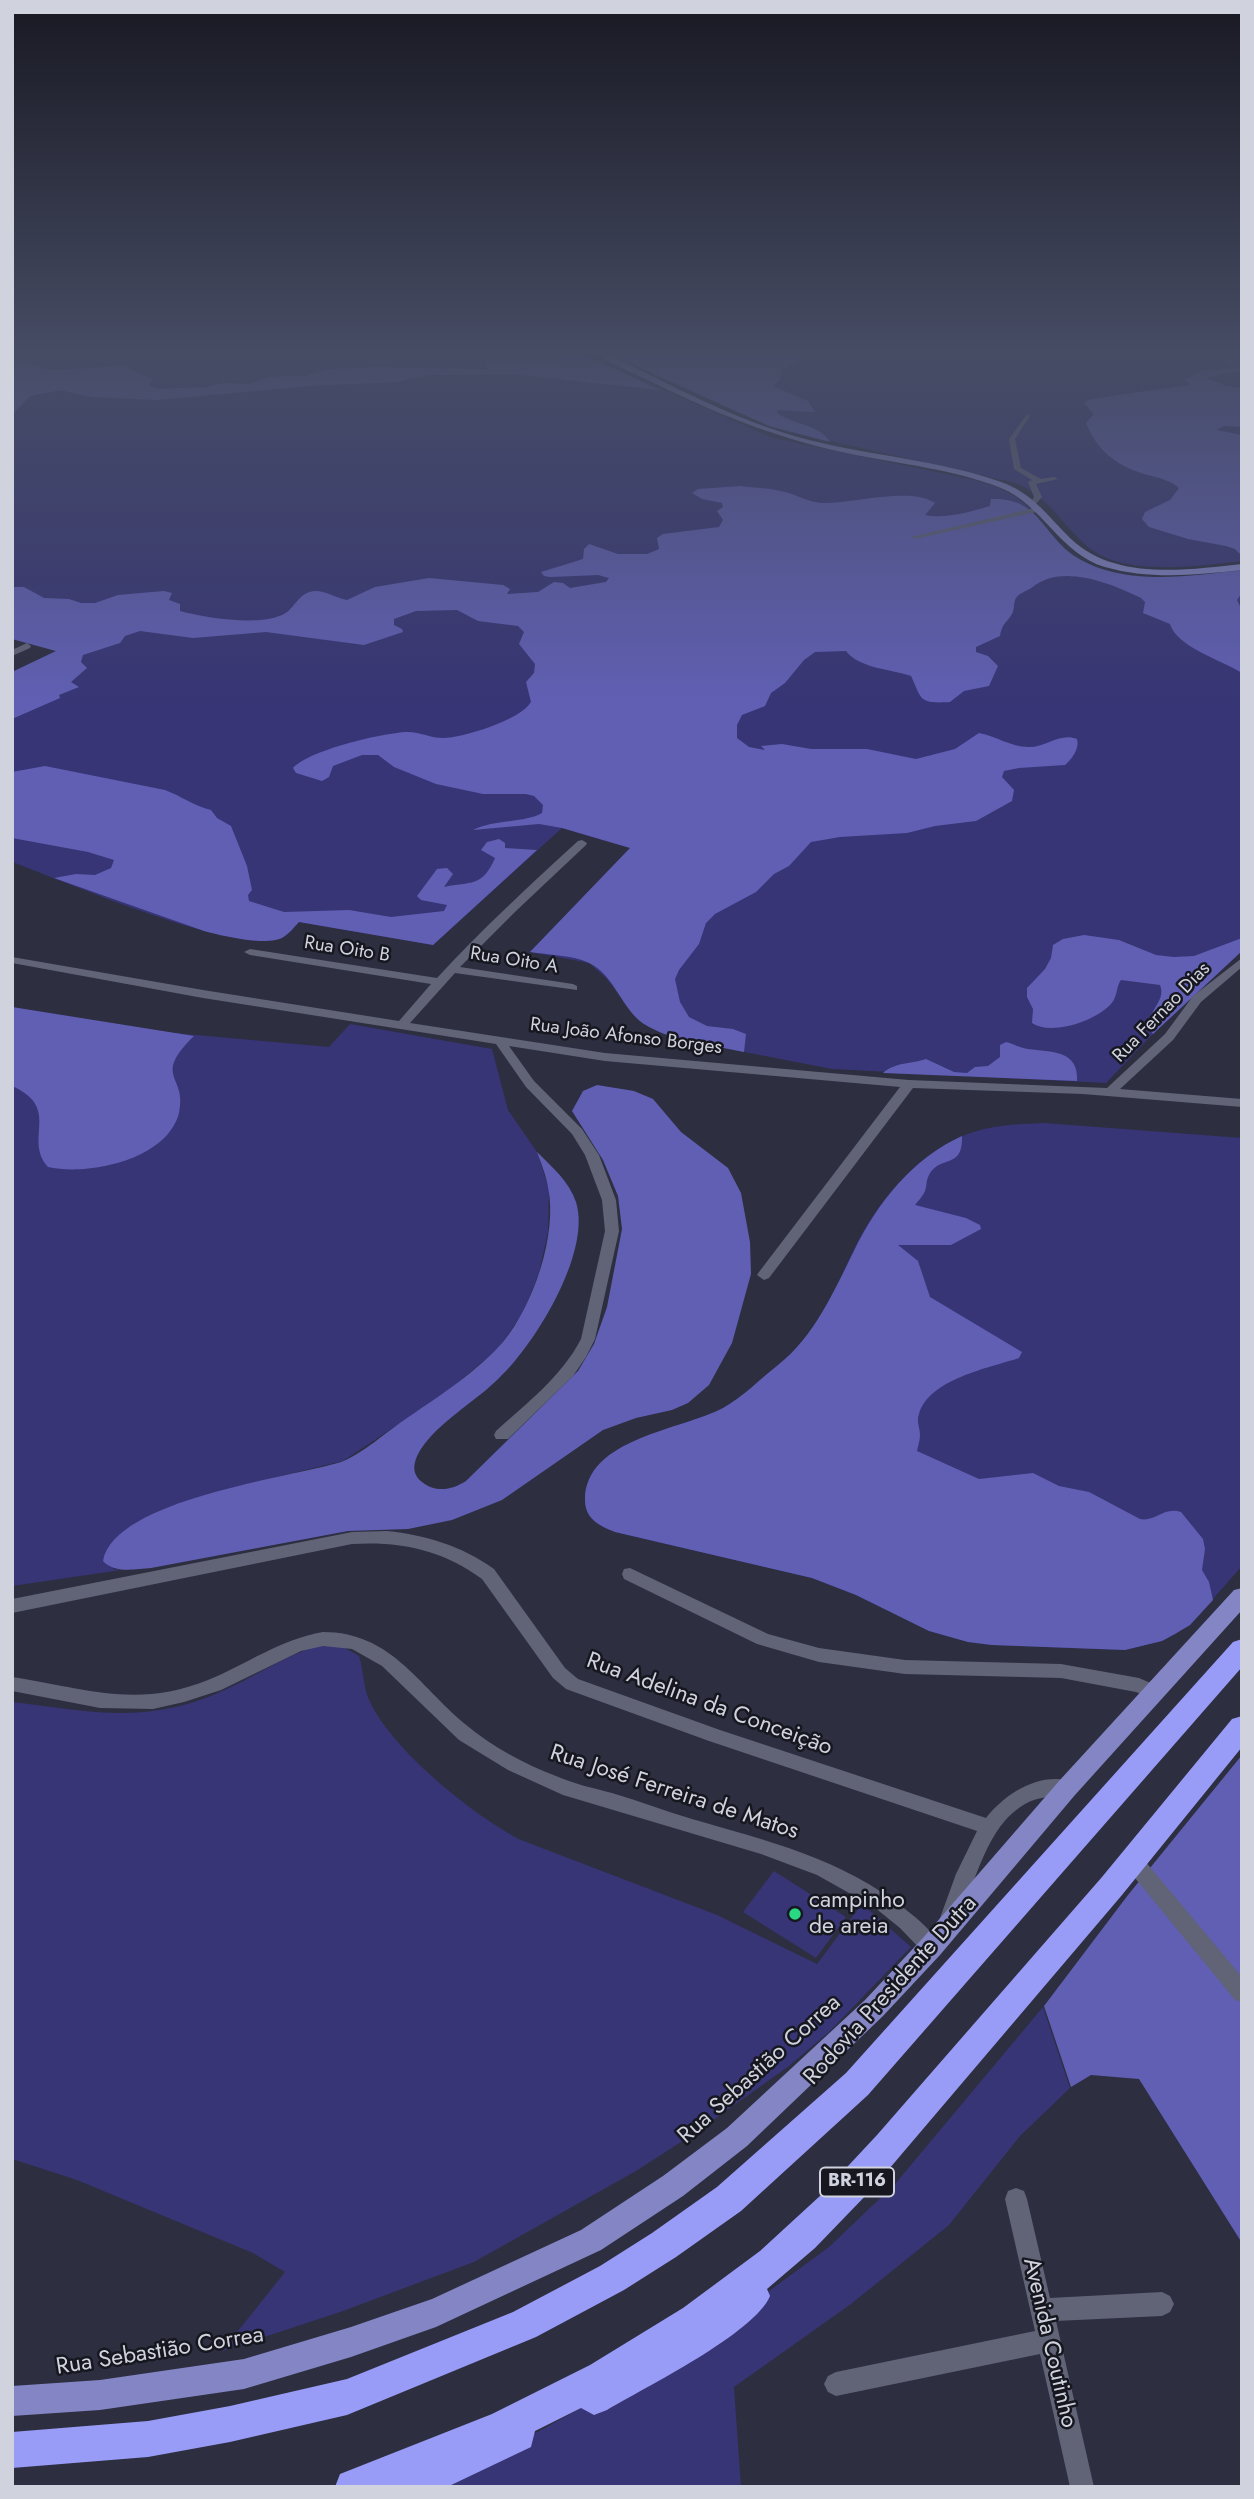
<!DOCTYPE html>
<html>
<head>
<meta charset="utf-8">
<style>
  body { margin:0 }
  #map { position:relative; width:1254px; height:2499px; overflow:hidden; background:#2d2e40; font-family:Jost,sans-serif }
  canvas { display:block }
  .frame { position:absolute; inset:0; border:14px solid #d0d2de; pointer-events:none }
</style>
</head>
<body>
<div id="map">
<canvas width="1254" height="2499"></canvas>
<div class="frame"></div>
</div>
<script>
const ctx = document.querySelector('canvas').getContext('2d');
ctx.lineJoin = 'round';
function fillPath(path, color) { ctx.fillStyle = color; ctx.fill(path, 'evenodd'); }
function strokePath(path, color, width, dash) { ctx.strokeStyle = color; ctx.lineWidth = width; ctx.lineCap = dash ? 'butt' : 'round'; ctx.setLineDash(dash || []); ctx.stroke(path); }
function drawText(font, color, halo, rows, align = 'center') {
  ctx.font = font + ' Jost,sans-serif'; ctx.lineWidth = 5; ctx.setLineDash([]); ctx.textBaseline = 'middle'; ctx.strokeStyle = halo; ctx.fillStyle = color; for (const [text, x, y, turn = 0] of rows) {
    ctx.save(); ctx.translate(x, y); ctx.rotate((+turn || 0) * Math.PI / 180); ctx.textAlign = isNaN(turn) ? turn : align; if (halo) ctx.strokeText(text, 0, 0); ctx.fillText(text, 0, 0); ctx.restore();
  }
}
const green = new Path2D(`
  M12 355H584L773 438 970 479C991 484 1012 491 1028 507 1042 521 1053 538 1068 551 1114 589 1188 577 1242 570V951L1173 1013 1106 1083 832 1069 698 1043 669 1035 642 1023 606 978 589 963 530 952 630 848 562 828 433 945 299 922C293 929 287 937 278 939 229 952 68 883 15 863L12 861V672L56 651 12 639Z
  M612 355H1242V561C1200 566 1123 577 1088 547 1063 525 1048 497 1016 483L786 431 732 410Z
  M12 1007 152 1031 329 1047 350 1024 492 1049 508 1110 537 1152 549 1189 548 1232 539 1273 524 1311 498 1349 444 1394 343 1461 210 1493 148 1516 113 1569 121 1570 12 1586Z
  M1044 1123 1242 1138V1566L1190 1625 1162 1641 1125 1650 992 1645 968 1642 929 1631 856 1595 812 1578 615 1532C600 1526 585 1519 585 1500 585 1439 682 1430 723 1408 742 1398 760 1380 777 1366 814 1338 834 1292 853 1251 876 1204 915 1155 965 1135 990 1125 1017 1124 1044 1123Z
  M324 1644 345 1648 359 1656C364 1672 363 1689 371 1704 395 1752 474 1816 521 1840L717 1915 817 1964 862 1904 911 1947 830 2031 789 2066 695 2133 636 2171 474 2262 343 2311 222 2351 285 2272 253 2253 77 2180 12 2159V1702C88 1711 144 1725 218 1693 254 1678 286 1654 324 1644Z
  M774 1871 846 1917 816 1958 743 1912Z
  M1043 2007 1070 2088 1020 2136 949 2225 851 2304 734 2387 741 2487H421L488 2459 667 2361 724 2324 829 2247 895 2184Z`);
const forest = new Path2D(`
  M562 355H584L660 390 510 374 428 375 399 382 309 386 157 400 91 397 61 390 30 396 12 415V363L41 365 40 368 52 370 123 366 152 379 153 380 149 385 157 389 206 387 223 383 251 384 268 377 305 376 328 369 375 367 488 369 485 366 487 364C514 355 537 366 562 360Z
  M612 355H795L799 361 782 369 780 380 773 386 808 401 815 412 778 410 777 413C794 425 819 424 830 442L769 426Z
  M1213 355H1242V372L1224 373 1206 378 1226 386 1242 388V427L1224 426 1217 430 1242 435V556L1235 549 1226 546 1188 539 1149 527 1142 519 1145 512 1170 500 1179 488C1170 480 1159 478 1148 475 1118 467 1097 451 1086 423L1094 414 1084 403 1088 400C1123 394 1157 389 1191 385L1184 380 1202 371 1231 369V366L1221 362 1230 359Z
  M741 486C755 488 771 488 785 492 797 495 808 502 821 503 851 504 910 486 935 503L925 515C945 519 970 512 990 506L991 499C1040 497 1041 534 1076 557 1124 587 1190 576 1242 570V593L1237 600 1242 610V673C1221 660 1177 647 1170 624L1143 613 1145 602 1141 598C1110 583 1063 564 1034 586 1028 591 1020 592 1016 598 1013 603 1015 609 1012 614 1005 625 1003 622 1000 636L976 647V652L988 656 998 666 989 686 964 691 950 702C918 704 922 699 911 676 892 669 860 669 846 651L815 652 804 660 785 683 771 693 765 706 742 715 737 725V738L749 747 765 750 761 746 782 744 811 749H867L916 759 955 749 979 733C996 736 1011 747 1028 747 1045 748 1060 732 1077 739 1080 748 1072 759 1065 765L1019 768 1004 771 1002 777 1014 790 1012 801 976 821 935 826 907 833 840 837 811 842 789 866 774 874 756 892 715 914 706 923 699 944 679 970 675 979 680 1002 689 1017 707 1026 733 1029 746 1034 744 1052C711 1045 673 1042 644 1024 621 1009 615 975 589 963 573 955 548 955 530 952L630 848 562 828 539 824 473 830C495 819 525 823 542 813L543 805 534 796 526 794H483L436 784 394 767 378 755H362L333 766 329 777 322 781 296 773 293 768C310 750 379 734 405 732 419 731 430 738 443 738 462 738 521 720 531 702L526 682 534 673 535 664 519 644 524 632 518 626 478 621 457 610 416 611 394 619V625L402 629 403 632 364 645 266 632 193 638 140 631 125 636 120 643 83 655 81 662 87 668 71 682 79 687 59 695 60 698 12 719V672L56 651 12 639V587H24L44 598 69 599 81 603H95L118 595 164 591 172 593 169 600 180 604V611C206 618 258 626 282 615 296 609 297 592 316 591 326 591 336 598 347 600L375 587 429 578 503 585 510 589 507 594 538 592 554 582 563 583 570 588 606 582 609 578 598 575 550 577 544 576 541 572 583 559 584 549 589 544 618 554H647L659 549 657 538 663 534 719 527 723 520 717 511 723 507 722 503 702 499 692 493 698 489Z
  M45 766 165 790C181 796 194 806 211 810L217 818 231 826 247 866 252 890 248 895 249 901 284 912 349 910 391 917 444 911 447 905 421 900 417 896 437 869 447 868 453 874 444 887C471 881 482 888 495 858L481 850 487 842 499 839 505 843V848L537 850 433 945 299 922C294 927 289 934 282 938 266 946 222 936 204 931L54 878 76 874 95 875 111 868 114 860 88 852 12 838V772Z
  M1084 935 1119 940 1156 955 1174 957 1194 956 1242 938V951L1153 1034C1138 1016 1168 1004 1160 985L1121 980C1116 986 1118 996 1111 1004 1096 1021 1051 1036 1032 1023L1033 1009 1027 997V988L1045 969 1051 958 1053 945 1063 939Z
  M12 1007 194 1036C151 1078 188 1075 179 1113 167 1160 88 1176 48 1167 23 1139 62 1108 12 1086Z
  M1006 1042C1014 1044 1020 1048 1028 1049 1051 1052 1079 1050 1077 1081L883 1073C895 1062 912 1064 926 1059L954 1072 967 1073 975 1067 988 1066 1000 1057V1045Z
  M597 1085 634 1091 653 1099 681 1132 728 1168 741 1193 750 1242 751 1274 732 1343 709 1385 688 1403 672 1410 636 1418 603 1430 502 1500 452 1520 408 1529 348 1531 151 1568C135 1569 115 1574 103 1561 115 1499 289 1478 341 1462 361 1455 389 1430 407 1418 437 1398 480 1369 503 1342 533 1306 558 1234 548 1187 546 1175 541 1163 537 1152 552 1167 569 1181 576 1202 592 1253 533 1348 496 1381 473 1403 439 1422 421 1449 414 1460 410 1473 422 1482 436 1493 452 1490 466 1481L578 1371 594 1344 607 1307 622 1229 618 1196 603 1160 572 1111 583 1091Z
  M962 1136C963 1170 941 1154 929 1175 926 1180 927 1186 925 1191 923 1196 918 1201 915 1205L966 1218 980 1225 981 1229 951 1245H898L918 1261 930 1297 1022 1352 1019 1358C989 1368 929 1379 919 1414 916 1422 920 1427 920 1435 920 1440 918 1446 917 1451L979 1479 1033 1473 1059 1486 1089 1492 1140 1519C1156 1522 1164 1506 1181 1512L1203 1539 1205 1549 1202 1570 1209 1582 1213 1600 1190 1625 1175 1634 1162 1641 1125 1650 992 1645 968 1642 929 1631 856 1595 812 1578 615 1532C600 1526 585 1519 585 1500 585 1438 682 1430 723 1408 743 1397 760 1379 778 1365 814 1337 834 1291 854 1251 877 1203 913 1158 962 1136Z
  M1242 1755V2243L1139 2079 1091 2075 1071 2087 1044 2006 1128 1895Z`);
const street = new Path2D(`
  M1027 414 1030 416 1015 439 1021 468 1041 479 1054 477 1058 479 1036 484 1042 497 1034 506 1030 504 1034 497 1028 482 1032 480 1014 469 1009 439Z
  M1038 507H1041V511L915 539 911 537Z
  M27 643 31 646 30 648 12 656V650Z
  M582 840 587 843 586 845 516 911 460 967 573 984 577 986V990L455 973 410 1023 605 1053 909 1080 1107 1088 1165 1034 1193 996 1242 958V967L1201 1002 1173 1040 1120 1089 1242 1099V1107L1083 1094 913 1088 769 1278 764 1280 757 1275 759 1272 900 1087 605 1061 509 1046 534 1081 582 1129 599 1155 616 1200 619 1231 595 1339 586 1357 573 1376 508 1439H496L494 1435 496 1431C527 1403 562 1376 581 1339L605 1231 602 1200 585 1155 572 1134 526 1087 496 1044 203 998 12 963V957L203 990 399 1021 431 984 250 955 244 952 250 949 437 978C480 931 530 885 578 841Z
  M387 1531C426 1535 462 1546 494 1569L565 1668 578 1679 720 1730 986 1818C1006 1793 1040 1771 1074 1782L1076 1788 1074 1794C1060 1798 1045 1795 1031 1801 986 1821 976 1884 957 1924L950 1927 943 1924 940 1918 956 1874 977 1831 709 1741 566 1689 553 1678 482 1579C443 1550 400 1541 352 1544L12 1613V1599L352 1532Z
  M630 1568 768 1634 819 1648 905 1660 1061 1664 1139 1678 1162 1688 1165 1693 1162 1698 1156 1700 1136 1692 1061 1678 905 1674 819 1662 757 1644 624 1579 622 1574 624 1569Z
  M323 1632C391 1632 418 1685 465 1724 491 1746 524 1764 556 1776 574 1784 593 1788 612 1793 639 1801 665 1811 692 1819 768 1841 843 1859 905 1909 918 1919 934 1932 941 1947L938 1953 931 1956 924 1953 900 1928 874 1907 817 1875 761 1854 563 1795 508 1770 459 1740 382 1666 352 1649 323 1646 301 1651 221 1690 184 1702 153 1709 100 1708 12 1691V1677C85 1688 136 1709 208 1680 247 1664 281 1639 323 1632Z
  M1133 1853 1140 1855 1242 1977V2002L1235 2000 1126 1867 1123 1861 1126 1855Z
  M1016 2188 1024 2191 1027 2199 1050 2298 1162 2292 1170 2296 1174 2304 1170 2312 1162 2316 1056 2321 1094 2487H1070L1040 2354 836 2396 828 2392 824 2384 828 2376 836 2372 1035 2331 1005 2199 1008 2191Z`);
const primary = new Path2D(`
  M600 355H610C674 387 739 422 809 440 872 456 939 460 1001 482 1031 492 1048 516 1070 538 1114 581 1186 570 1242 564V570C1196 575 1150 580 1105 567 1060 554 1043 505 1001 488 953 469 900 464 851 454 782 440 719 415 656 384 638 375 616 367 600 355Z
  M1242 1588V1610L1075 1795 940 1955 883 2016 747 2146 683 2196 601 2250 436 2327 351 2357 244 2389 100 2410 12 2416V2386L100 2380 244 2359 351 2327 432 2299 581 2230 663 2176 727 2128 865 2000 922 1939 1059 1781 1234 1590Z`);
const highway = new Path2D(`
  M1242 1639V1667L868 2095 741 2211 676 2257 624 2290 536 2337 347 2415 230 2442 148 2457 12 2468V2432L148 2421 230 2406 347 2379 513 2312 600 2266 652 2233 717 2187 846 2073 1233 1642Z
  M1242 1716V1747L1122 1895 872 2189 815 2248 767 2289 770 2296C755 2333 644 2388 607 2410L594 2415 581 2408 535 2431 531 2447 447 2487H335L340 2474 492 2414 590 2365 683 2308 760 2251 821 2195 877 2135 1102 1877 1232 1719Z`);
const markers = [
  [795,1914,7,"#2ad884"]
];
const shields = [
  [857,2182,74]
];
const shieldNames = [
  ["BR-116",857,2182]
];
const streetNames = [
  ["Rua Oito B",347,950,9],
  ["Rua Oito A",514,961,9],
  ["Rua Fernao Dias",1162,1013,-46],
  ["Rua João Afonso Borges",626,1037,7]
];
const nearStreetnames = [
  ["Rua Adelina da Conceição",709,1705,20],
  ["Rua José Ferreira de Matos",674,1793,18],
  ["Rodovia Presidente Dutra",891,1991,-48],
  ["Rua Sebastião Correa",760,2070,-42],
  ["Avenida Coutinho",1049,2343,77],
  ["Rua Sebastião Correa",160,2352,-9]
];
const nearPoinames = [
  ["campinho",809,1901],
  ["de areia",809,1927]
];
fillPath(green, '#373575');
fillPath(forest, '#605fb4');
fillPath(street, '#616377');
fillPath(primary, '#8385c4');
fillPath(highway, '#999cf7');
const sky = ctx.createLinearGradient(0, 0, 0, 705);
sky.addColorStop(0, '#191923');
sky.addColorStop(0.5, '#464c64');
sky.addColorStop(1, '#464c6400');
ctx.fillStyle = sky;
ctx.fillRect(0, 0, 1254, 705);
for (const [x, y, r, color] of markers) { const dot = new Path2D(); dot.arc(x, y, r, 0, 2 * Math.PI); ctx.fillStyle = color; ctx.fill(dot); strokePath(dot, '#16171f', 2.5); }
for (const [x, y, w] of shields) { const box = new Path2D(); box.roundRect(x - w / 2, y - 14.5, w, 29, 5); ctx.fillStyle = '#16171f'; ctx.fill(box); strokePath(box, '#d0d2de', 2); }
drawText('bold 18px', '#d0d2de', null, shieldNames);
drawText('19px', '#d0d2de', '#16171f', streetNames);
drawText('23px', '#d0d2de', '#16171f', nearStreetnames);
drawText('23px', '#d0d2de', '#16171f', nearPoinames, 'left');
</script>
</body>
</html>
